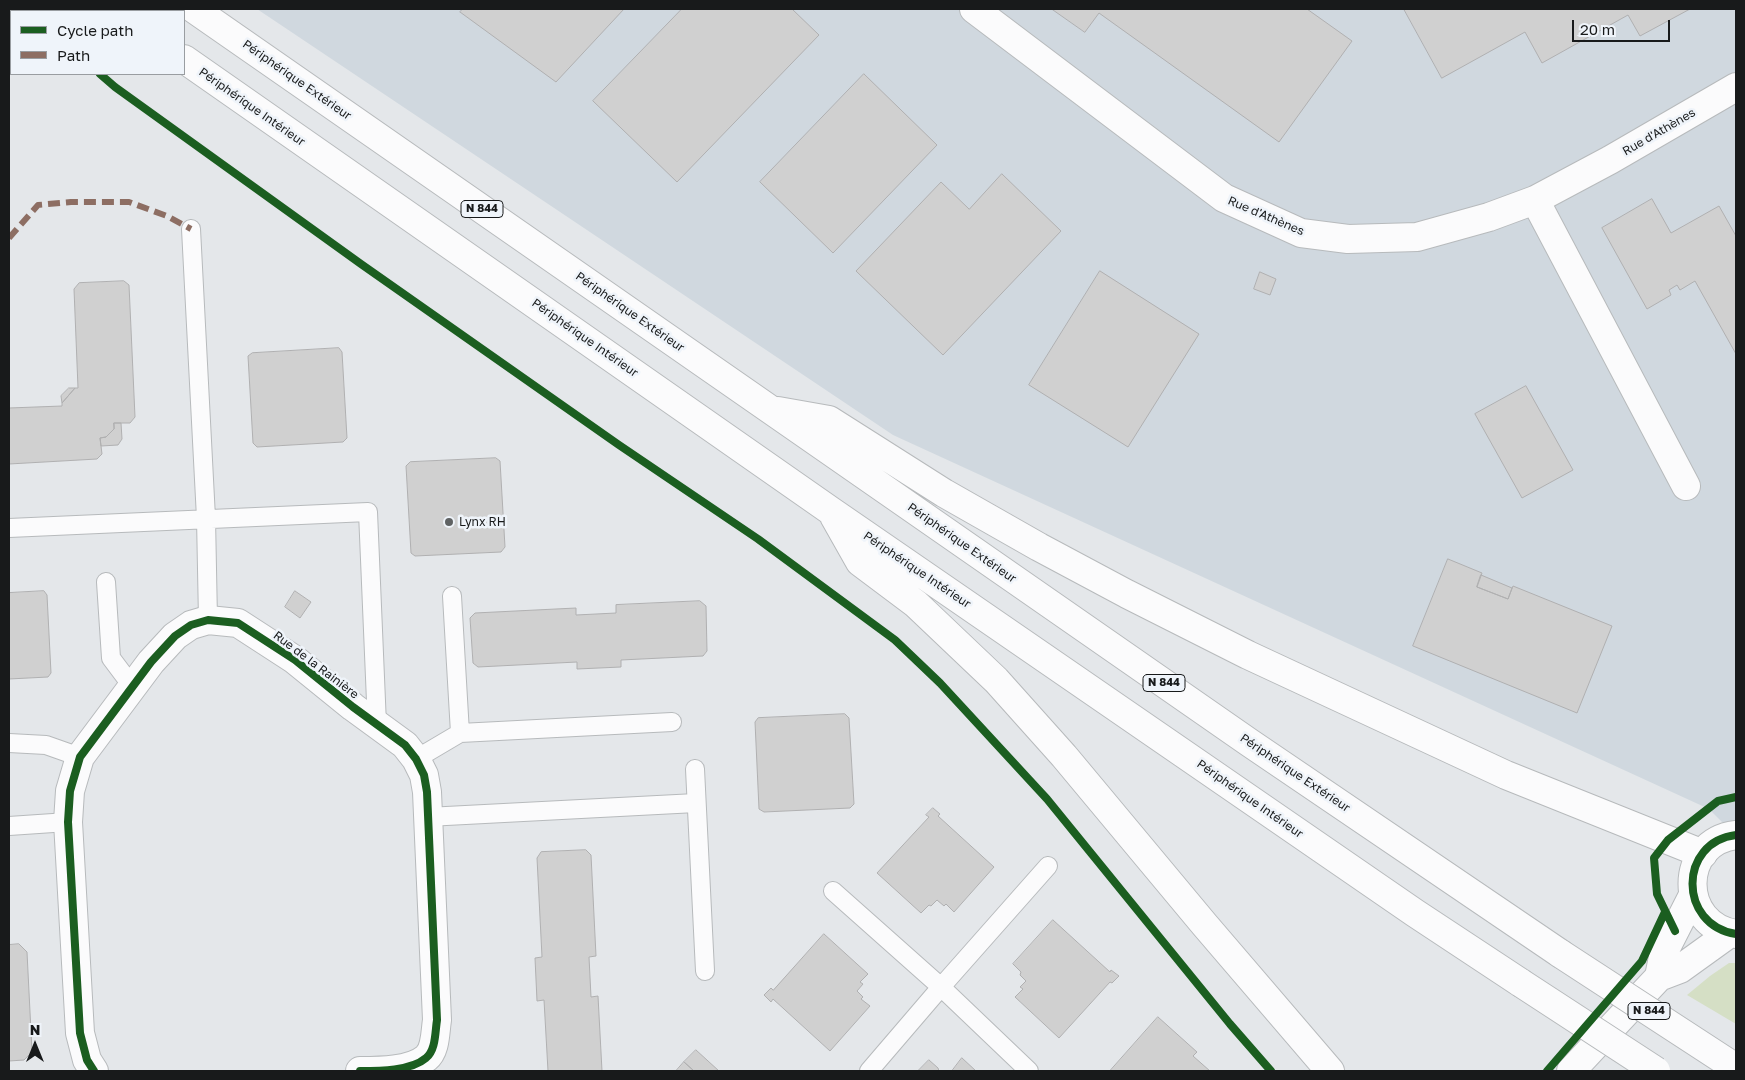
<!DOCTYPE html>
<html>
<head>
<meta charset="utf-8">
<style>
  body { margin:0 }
  #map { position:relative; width:1745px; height:1080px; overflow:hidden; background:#e4e7ea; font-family:"Golos Text",sans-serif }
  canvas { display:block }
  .frame { position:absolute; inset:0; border:10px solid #181a1b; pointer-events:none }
  .legend { position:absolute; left:10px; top:10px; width:175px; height:65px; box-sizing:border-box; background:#eff4fa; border:1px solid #999da1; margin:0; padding:6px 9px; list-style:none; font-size:15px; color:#181a1b }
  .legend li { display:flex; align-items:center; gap:10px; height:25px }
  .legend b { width:25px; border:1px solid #999da1 }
  .north { position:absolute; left:10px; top:1020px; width:50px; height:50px; -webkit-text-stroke:4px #eff4fa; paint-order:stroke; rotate:0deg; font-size:14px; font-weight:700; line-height:20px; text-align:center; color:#181a1b }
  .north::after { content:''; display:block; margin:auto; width:18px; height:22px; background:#181a1b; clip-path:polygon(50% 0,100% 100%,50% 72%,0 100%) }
  .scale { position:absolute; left:1572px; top:20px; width:98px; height:22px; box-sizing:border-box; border:2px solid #181a1b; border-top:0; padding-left:6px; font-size:15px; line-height:18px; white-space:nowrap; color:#181a1b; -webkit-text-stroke:4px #eff4fa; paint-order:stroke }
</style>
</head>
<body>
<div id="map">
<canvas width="1745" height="1080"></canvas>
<div class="frame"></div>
<ul class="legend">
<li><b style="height:6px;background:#1b5e20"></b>Cycle path</li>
<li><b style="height:6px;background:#8d6e63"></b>Path</li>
</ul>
<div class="north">N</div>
<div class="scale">20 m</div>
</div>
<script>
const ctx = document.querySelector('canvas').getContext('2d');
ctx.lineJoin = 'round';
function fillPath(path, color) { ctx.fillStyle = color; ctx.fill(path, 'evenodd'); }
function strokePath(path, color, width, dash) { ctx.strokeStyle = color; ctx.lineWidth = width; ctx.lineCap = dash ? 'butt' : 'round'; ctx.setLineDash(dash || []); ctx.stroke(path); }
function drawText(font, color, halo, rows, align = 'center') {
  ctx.font = font + ' "Golos Text",sans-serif'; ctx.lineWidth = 5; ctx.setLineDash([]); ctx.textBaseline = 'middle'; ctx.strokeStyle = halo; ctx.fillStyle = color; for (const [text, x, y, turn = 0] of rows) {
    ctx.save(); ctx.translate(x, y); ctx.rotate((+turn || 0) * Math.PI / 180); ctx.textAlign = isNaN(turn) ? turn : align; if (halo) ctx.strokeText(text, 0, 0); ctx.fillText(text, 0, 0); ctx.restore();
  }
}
const built = new Path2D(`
  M257 9H1736V836L1709 809 893 435Z`);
const green = new Path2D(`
  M1729 963H1736V1024L1687 995 1710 976Z`);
const building = new Path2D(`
  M463 9H624L556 82 460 12Z
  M682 9H792L819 35 677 182 593 101Z
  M1052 9H1307L1352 41 1279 142 1099 13 1085 32Z
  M1404 9H1690L1640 36 1628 15 1542 63 1525 32 1442 78Z
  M864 74 937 145 833 253 760 182Z
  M1002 174 1061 231 943 355 856 271 941 182 969 209Z
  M1652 199 1671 233 1719 206 1736 236V354L1695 281 1680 290 1677 285 1669 290 1671 295 1647 309 1602 228Z
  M1100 271 1199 334 1128 447 1029 385Z
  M1260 272 1276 279 1270 295 1254 289Z
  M124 281 129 285 135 417 130 423H114V429L106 437 100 438 102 454 97 459 9 464V408L62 406V403L75 388H78L74 289 79 283Z
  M339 348 342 352 347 438 343 442 257 447 253 443 248 356 252 353Z
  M1526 386 1573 470 1522 498 1475 414Z
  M69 388H75L62 403 61 396Z
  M114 423H121L122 439 118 445 101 446 100 438 106 437 114 429Z
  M496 458 500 461 505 547 501 552 415 556 411 553 406 466 410 462Z
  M1448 559 1482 573 1477 587 1508 599 1513 586 1612 626 1577 713 1413 646Z
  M1481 575 1512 588 1508 599 1477 587Z
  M44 591 47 595 51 673 48 677 9 679V593Z
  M295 591 311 602 300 618 285 607Z
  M700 601 706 606 707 651 703 656 621 660V667L577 669V662L478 667 473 663 470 618 475 613 576 608V615L616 613V605Z
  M845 714 849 718 854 804 850 808 764 812 759 809 755 722 758 718Z
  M933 808 940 814 938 816 994 867 954 912 946 904 944 906 937 900 931 906 929 905 921 913 877 873 929 817 926 815Z
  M586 850 591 855 596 956 589 957 591 997 598 996 602 1071H548L544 1000 537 1001 535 958 542 957 537 858 541 852Z
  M1053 920 1110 972 1111 970 1119 976 1112 983 1110 982 1059 1038 1015 997 1023 989 1020 987 1026 981 1020 975 1021 972 1013 964Z
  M824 934 868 974 860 982 863 984 857 991 863 997 861 999 870 1006 830 1051 773 999 771 1002 764 995 771 988 773 990Z
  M19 944 27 952 32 1052 24 1060 9 1061V945Z
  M1158 1017 1197 1052 1193 1056 1210 1071H1110Z
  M696 1050 719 1071H694L684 1062Z
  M962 1058 976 1071H952Z
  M929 1060 938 1068 939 1071H918Z
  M684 1062 694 1071H676Z`);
const lane = new Path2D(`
  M191 229 206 518 208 620
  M9 528 368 512 377 725
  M106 582 111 658 132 686
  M452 596 460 733
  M9 743 46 745 80 757
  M416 759 460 733 672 722
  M695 769 705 971
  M427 817 696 803
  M9 826 68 822
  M833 891 941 987 869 1071
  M1029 1071 941 987 1048 866`);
const street = new Path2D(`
  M974 9 1224 198 1301 233 1348 239 1417 237 1489 217 1535 200 1610 160 1736 87
  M1535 200 1686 486
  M94 1071 87 1060 80 1033 68 822 70 791 80 757 151 662 175 636 191 625 208 620 238 623 295 660 353 707 405 745 416 759 424 775 427 792 437 1020C435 1032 436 1050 426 1058 411 1071 379 1071 360 1071`);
const secondary = new Path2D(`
  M1736 835C1678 842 1678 925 1736 934
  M1659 977 1664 952 1693 895
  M1571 1071 1659 977 1680 969 1730 933`);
const highway = new Path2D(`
  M111 9 115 11
  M194 9 1250 743 1561 954
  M184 59 831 511 1415 913 1521 983
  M778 411 829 420 944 493 1039 547 1127 594 1248 655 1506 775 1703 854
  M834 516 860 562 916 604 996 680 1064 756 1204 924 1330 1071`);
const highwayBridge = new Path2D(`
  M1561 954 1736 1068
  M1521 983 1656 1071`);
const quiet = new Path2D(`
  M9 238 38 205 71 202H129L167 216 191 229`);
const cycleway = new Path2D(`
  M100 74 115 87 361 264 619 445 758 539 895 640 940 683 1047 799 1230 1024 1271 1071
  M1736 835C1678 842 1678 925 1736 934
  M1675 931 1657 894 1654 858 1668 840 1718 801 1736 797
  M94 1071 87 1060 80 1033 68 822 70 791 80 757 151 662 175 636 191 625 208 620 238 623 295 660 353 707 405 745 416 759 424 775 427 792 437 1020C435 1032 436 1050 426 1058 411 1071 379 1071 360 1071
  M1547 1071 1642 961 1665 912`);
const markers = [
  [449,522,5,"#5f6263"]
];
const shields = [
  [482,209,42],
  [1164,683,42],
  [1649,1011,42]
];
const shieldNames = [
  ["N 844",482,209],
  ["N 844",1164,683],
  ["N 844",1649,1011]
];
const streetNames = [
  ["Périphérique Extérieur",297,80,35],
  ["Périphérique Intérieur",252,107,35],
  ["Rue d'Athènes",1659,132,-30],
  ["Rue d'Athènes",1266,216,23],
  ["Périphérique Extérieur",630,312,35],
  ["Périphérique Intérieur",585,338,35],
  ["Périphérique Extérieur",962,543,35],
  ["Périphérique Intérieur",917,570,34],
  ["Rue de la Rainière",316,665,37],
  ["Périphérique Extérieur",1295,773,34],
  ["Périphérique Intérieur",1250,799,35]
];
const poiNames = [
  ["Lynx RH",459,522]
];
fillPath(built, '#d0d8df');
fillPath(green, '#d5dfc5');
fillPath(building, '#d0d0d0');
strokePath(building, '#b0b0b1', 1);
strokePath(lane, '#b7babc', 20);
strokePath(street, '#b7babc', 30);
strokePath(secondary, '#b7babc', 30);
strokePath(highway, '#b7babc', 30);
strokePath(lane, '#fbfbfc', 18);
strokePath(street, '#fbfbfc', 28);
strokePath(secondary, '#fbfbfc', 28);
strokePath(highway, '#fbfbfc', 28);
strokePath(highwayBridge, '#b7babc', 30, []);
strokePath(highwayBridge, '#fbfbfc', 28);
strokePath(quiet, '#8d6e63', 6, [12, 6]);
strokePath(cycleway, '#1b5e20', 8);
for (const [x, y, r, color] of markers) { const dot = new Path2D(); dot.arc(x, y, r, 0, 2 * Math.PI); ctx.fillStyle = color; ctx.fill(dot); strokePath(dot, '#eff4fa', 2); }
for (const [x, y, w] of shields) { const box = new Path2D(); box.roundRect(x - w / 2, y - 8.5, w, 17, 4); ctx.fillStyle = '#eff4fa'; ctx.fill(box); strokePath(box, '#181a1b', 1); }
drawText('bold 11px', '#181a1b', null, shieldNames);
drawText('12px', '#181a1b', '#eff4fa', streetNames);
drawText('12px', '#181a1b', '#eff4fa', poiNames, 'left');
</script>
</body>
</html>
